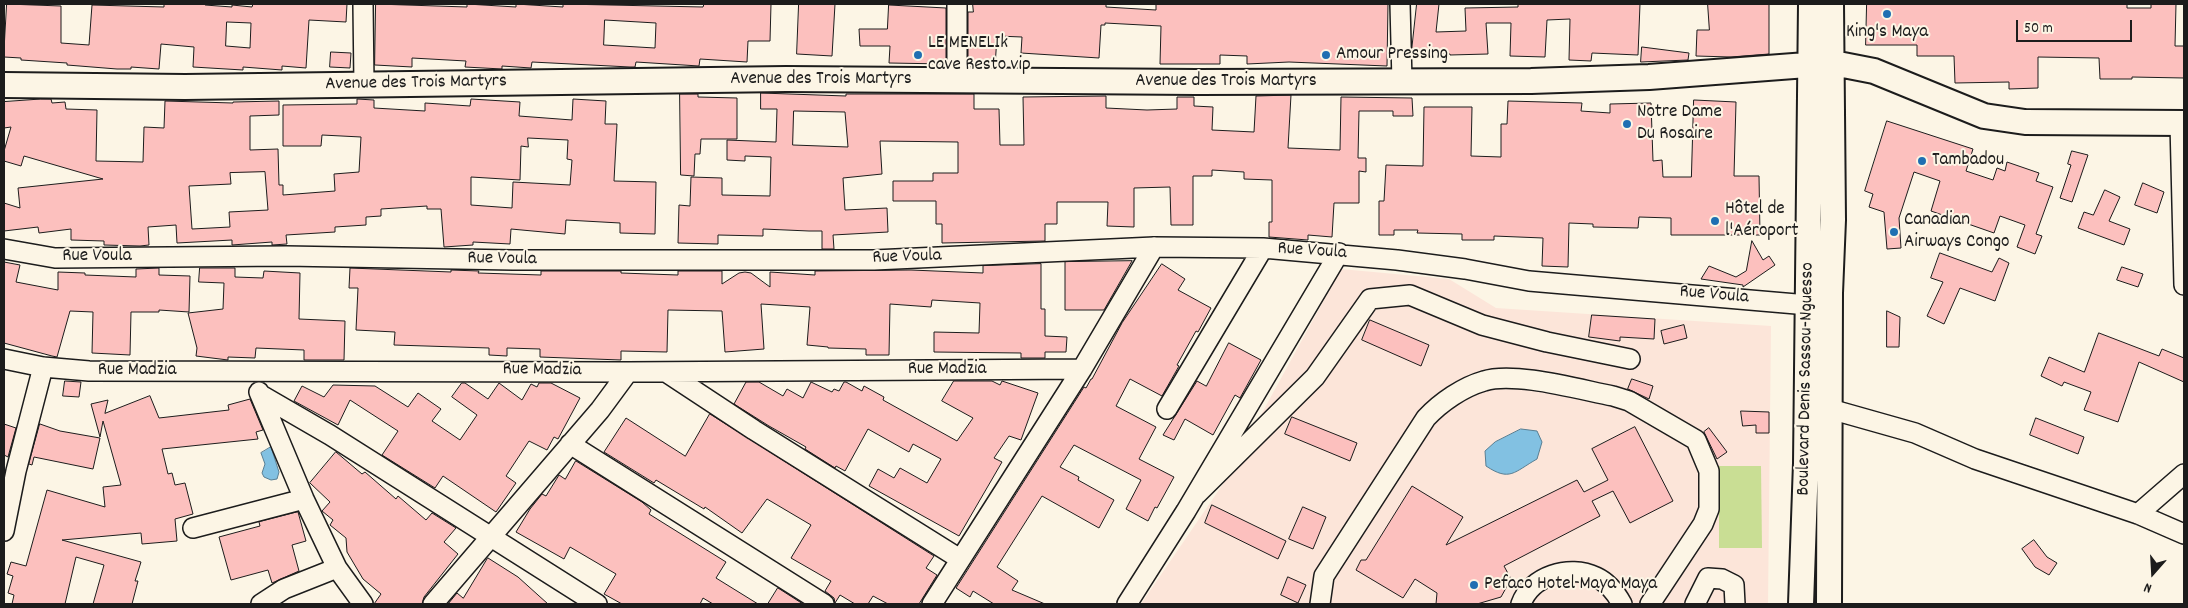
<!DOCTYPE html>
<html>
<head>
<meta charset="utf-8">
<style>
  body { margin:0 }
  #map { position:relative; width:2188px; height:608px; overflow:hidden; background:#fcf5e5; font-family:Dekko,sans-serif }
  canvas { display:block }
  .frame { position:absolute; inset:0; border:5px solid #1c1c1c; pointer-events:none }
  .north { position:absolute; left:2128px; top:548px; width:50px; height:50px; -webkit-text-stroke:4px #fcf5e5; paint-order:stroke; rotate:199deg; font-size:14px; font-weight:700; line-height:20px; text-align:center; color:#1c1c1c }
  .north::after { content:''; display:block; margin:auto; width:18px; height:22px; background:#1c1c1c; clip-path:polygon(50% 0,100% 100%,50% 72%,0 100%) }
  .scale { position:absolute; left:2016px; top:20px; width:116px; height:22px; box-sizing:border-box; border:2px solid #1c1c1c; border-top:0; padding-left:6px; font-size:15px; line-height:18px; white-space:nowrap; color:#1c1c1c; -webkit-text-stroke:4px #fcf5e5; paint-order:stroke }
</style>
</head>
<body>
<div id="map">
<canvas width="2188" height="608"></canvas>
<div class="frame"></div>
<div class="north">N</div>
<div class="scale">50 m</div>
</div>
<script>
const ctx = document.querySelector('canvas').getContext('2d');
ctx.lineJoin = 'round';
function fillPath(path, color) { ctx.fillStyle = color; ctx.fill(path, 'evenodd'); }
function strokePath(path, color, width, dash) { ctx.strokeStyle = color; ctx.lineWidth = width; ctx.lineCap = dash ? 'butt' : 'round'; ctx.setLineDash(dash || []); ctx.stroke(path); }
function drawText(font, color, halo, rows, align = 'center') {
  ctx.font = font + ' Dekko,sans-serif'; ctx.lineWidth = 4; ctx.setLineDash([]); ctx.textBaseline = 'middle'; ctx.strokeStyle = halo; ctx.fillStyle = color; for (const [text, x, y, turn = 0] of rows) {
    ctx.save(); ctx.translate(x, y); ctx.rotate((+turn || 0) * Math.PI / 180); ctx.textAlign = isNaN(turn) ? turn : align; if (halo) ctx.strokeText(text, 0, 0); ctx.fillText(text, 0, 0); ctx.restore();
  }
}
const built = new Path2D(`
  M1341 269 1449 279 1496 308 1771 326 1768 604H1141L1223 484Z`);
const green = new Path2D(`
  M1719 466H1761L1762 548H1719Z`);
const water = new Path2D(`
  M1521 429 1537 431 1542 442 1537 459C1514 472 1510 482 1486 466L1485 451 1495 442Z
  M271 447 279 472 277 479 271 480 264 477 262 473 265 464 261 453Z`);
const building = new Path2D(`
  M7 4 61 6V43L89 45 92 5 164 7V4H205V5L232 7V5L252 7 253 4H347L346 22 309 20 306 68 282 66V70L243 67V70L193 67 194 47 161 44 159 69 131 67V69H117L67 65V63L21 60V58L4 57ZM227 22 251 23 250 48 226 46Z
  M376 4 467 7V4L516 7V4L563 7V4L703 7 704 4H771L770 41H748L747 62 700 59 699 66 636 62 635 67H630L532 62 531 68 502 66V69L465 67 466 61 412 58V67L375 65ZM605 20 656 23 655 48 604 45Z
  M799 4H835L832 56 797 54Z
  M973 4H1106V7L1156 10V4H1388L1387 66 1289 62 1247 64V56L1220 55V64H1160L1161 26 1105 23V25H1101L1099 58 1021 53 1022 37 997 36 995 67 968 66V12H973Z
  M1417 4H1439L1436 32 1466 31 1465 8 1518 7V4H1640L1638 55 1592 53 1591 61 1569 60 1570 19 1547 20 1545 57 1510 56 1511 23H1486L1488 54 1450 55V54L1412 50Z
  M1708 4H1769V54L1731 57 1696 56 1697 30H1709Z
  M1867 4H2127V8H2151V4H2176L2175 46H2184V78L2132 77V79H2100L2099 58 2038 57V88L2009 89V82L1955 83 1954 56H1917V45H1866Z
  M889 5 946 8V64L889 63 890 46H860L859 29H887Z
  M1642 47 1689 53 1688 60 1641 62Z
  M331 52 351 53 350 68 330 67Z
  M761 93 846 96V94H974V109H999L1000 145H1024L1023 97 1106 96V108L1147 110 1177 109V97H1194V106L1213 107 1212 130 1254 132 1256 96 1291 95 1288 148 1340 150 1341 97 1412 98 1413 116H1393V111H1359L1358 158H1366V172L1359 171V203H1334L1332 237 1308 235V240L1269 237V222H1272V180L1244 179V172L1212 170V176H1193V225H1171L1170 187 1134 188V227L1107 226 1108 202H1057V224H1045V241L942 243V224H936V201H893V181H933V173H958V142L880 141 882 174 843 178 845 210 887 208 888 232 833 235 834 249H822V231H809L763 229V236L718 235V244L678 243 679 205 690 206 691 177 722 178V195L770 196 771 157 745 156V161L727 160V140L776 142 777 109H761ZM794 111 845 112 848 147 793 145Z
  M680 94H698V97L737 98V139H701L700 154H695L694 176 681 175Z
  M41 99H51L52 103 65 102 66 109 97 110 96 161 143 162 144 127 164 128 165 101 233 103V102L279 101V115L250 116V150L278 149 279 185H283V195L335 191 334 174 359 172 361 137 322 135 321 146H283V105L357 104V99L374 100V108L425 111V103L470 106 471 99 520 102 519 116 572 120 573 99 606 101 605 124H617L614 181 656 182 655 234 620 233V223L566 220 565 234 511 229 510 244 473 242V245L444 247 441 209H427V206L381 209V216L366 217V225L335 227V232L286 235 287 244 272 245V242L232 245V240L177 243 176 225 148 227 149 245 140 246 104 245V241L71 240V229L39 233 38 227 4 231V203L20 208 18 188 103 179 24 156 21 166 4 161V151L11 127 4 128V102ZM528 138 568 140 567 159 572 160 570 185 513 182 512 208 471 205V177L520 180 521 146 528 147ZM265 172 268 210 229 212 230 227 192 229 189 186 231 184 230 173Z
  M1694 100 1736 102 1734 176H1759L1760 235H1671V218L1639 217 1638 228 1593 227V224L1569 223 1568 267 1542 266 1543 238 1494 236V240H1462V234L1417 233 1418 230H1394V235H1379V201H1384L1386 165 1423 166 1424 107H1472L1471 156 1501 157V124H1507L1508 101 1582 103 1581 111 1610 113V104L1651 103 1653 161 1662 160 1663 177H1691Z
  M1887 121 1973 149 1966 171 1993 180 1997 168 2005 171 2007 162 2039 173 2036 181 2053 187 2036 234 2042 236 2035 254 2017 247 2025 225 2000 216 1994 233 1931 211 1940 181 1914 172 1899 218 1901 248 1887 249 1884 212 1869 207 1873 194 1865 191Z
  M2072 151 2088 155 2072 202 2060 198 2071 165 2068 164Z
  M2143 183 2164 192 2157 213 2135 205Z
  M2105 190 2120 197 2109 221 2130 229 2124 245 2078 228 2084 212 2093 215Z
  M1752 241 1763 260 1769 256 1775 265 1743 287V285L1701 279 1709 266 1736 277 1746 271Z
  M1940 253 1992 272 1999 258 2009 263 1995 301 1960 288 1944 324 1927 316 1943 282 1931 278Z
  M1132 261 1104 310H1065V262Z
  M4 262 20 265 16 282 58 290V272L85 273V275L136 277V269L159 268V275L190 276 189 312 159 310V312H131L130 355 92 353 93 312 70 311 57 357 52 356 4 343Z
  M1041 264V309H1045V336L1067 337 1066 352H1045V358H1021V353L934 352V332L979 333 980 303 932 300 931 307 890 304 889 355H866V349L828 348V347L807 345 810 307 761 304 764 349 725 352 722 311 668 310 667 352 621 351V360L540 357V349L507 348V356L489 355V348L394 345 395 332 356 330 358 288H349L350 268 451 272V270L479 271 478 273 541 275V271H621V273L678 275V271H722V284L739 273 745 272 751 273 770 287V272L815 275V271L911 270 983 273V266Z
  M1162 264 1185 279 1178 290 1211 308 1198 332 1196 331 1177 365 1179 366 1162 396 1130 379 1116 406 1156 427 1139 459 1174 477 1157 508 1155 507 1148 521 1126 509 1141 480 1074 445 1060 467 1079 477 1078 480 1114 500 1099 528 1042 496 997 567 1018 581 1012 590 1045 604H994L973 591 970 597 956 588 1084 387 1086 388 1091 379H1092L1122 323Z
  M2122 267 2143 274 2138 287 2117 280Z
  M200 268H235V277L263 278 264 271 300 273 299 319 345 321 344 360H304V350L256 348 255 358 228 357V360L196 356 197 348 188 313 223 309 224 283 199 282Z
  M1887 311 1900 317 1899 347H1887Z
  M1592 315 1655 319 1654 339 1620 337V341L1589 337Z
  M1370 320 1429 345 1421 366 1362 340Z
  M1684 325 1687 338 1664 344 1661 331Z
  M2099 333 2159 356 2162 349 2184 358V382L2139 362 2118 422 2084 410 2091 392 2064 382 2062 386 2041 376 2049 357 2084 372Z
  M1229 343 1261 360 1240 398 1235 395 1213 435 1185 419 1174 440 1163 435 1197 381 1206 386Z
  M1632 379 1653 386 1649 399 1628 389Z
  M65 381 81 382 79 397 63 396Z
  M954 381H992L1000 385 1002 381 1038 393 1021 440 1009 436 994 458 1002 462 959 536 869 486 878 469 894 478 900 468 927 483 941 459 913 444 909 452 868 429 845 471 836 466 835 468 805 449 806 447 769 426 734 404 746 382H759L783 396 787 389 803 398 811 382 832 392 834 389 839 391 844 382H846L862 391 864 386 884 397 883 400 957 441 973 418 942 401Z
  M462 383H465L488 399 499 383 522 400 531 384 537 387 539 383H551L580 398 558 439 554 437 547 450 529 441 506 476 516 483 496 512 443 476 435 488 382 455 398 431 350 400 338 425 294 401 302 386 324 397 333 385 375 386 408 407 418 393 441 409 432 421 460 440 477 415 452 397Z
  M150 396 159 418 229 410 228 405 250 399 263 430 256 432 258 439 162 449 168 474 172 473 175 485 185 483 193 514 175 519 177 541 142 544 141 533 62 540 141 562 135 581H138L132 604H93L104 565 76 557 65 604H12L14 595 8 593 13 576 7 574 11 562 26 566 47 490 105 507 103 487 121 485 103 421 100 437 91 404 108 400 105 413Z
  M1741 411 1769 412V433H1756V425L1743 426Z
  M710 414 934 556 926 568 937 575 919 604H888L873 596 868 604H855L840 595 835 603 834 598 825 591 831 581 791 558 811 525 767 499 742 533 705 507 704 509 656 480 654 483 604 452 626 418 685 456Z
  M1292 417 1357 443 1350 461 1285 434Z
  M2036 418 2084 437 2078 454 2030 435Z
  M4 424 16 428 8 457 4 455Z
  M40 424 60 431 100 438 93 469 34 457 32 465 29 464Z
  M1635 427 1673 501 1630 523 1613 491 1592 501 1600 516 1504 566 1511 579 1501 597 1477 604H1436L1437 593 1415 579 1403 598 1356 570 1361 560H1366L1412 486 1463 517 1446 545 1577 480 1584 492 1608 480 1592 449Z
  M1709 428 1727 452 1717 459 1704 432Z
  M336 452 362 474 365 472 396 499 398 496 426 520 432 513 456 528 444 542 458 554 424 597 422 604H374L381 594 363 579 347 552 346 538 330 525 333 520 322 511 330 502 310 483Z
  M576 461 642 502 651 510 649 514 726 562 716 578 758 604H713L703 598 700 604H622L604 594 616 574 570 547 564 559 516 532 530 509 542 494 546 496 559 475 565 479Z
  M1212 505 1286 541 1278 559 1205 523Z
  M1303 507 1326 517 1313 549 1289 539Z
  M298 512 306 541 292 545 299 571 272 583 268 570 231 580 219 537 260 526 259 522Z
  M2034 540 2047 557 2057 563 2049 575 2035 567 2022 549Z
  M488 558 518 577 548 604H448L457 593 463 598Z
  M1288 577 1306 585 1298 603 1281 595Z
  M778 588 803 604H768Z`);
const minor = new Path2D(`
  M363 4 364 84
  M957 4V80
  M1400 4 1402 82
  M2180 123 2184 285
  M4 249 55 258 286 256 513 260H874L1154 247 1263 248 1397 260 1465 269 1529 281 1808 305
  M4 359 43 367 89 371 628 372 1082 369
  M666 372 754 430 960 559
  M259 392 304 499 337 568 363 604
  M261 395 330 435 597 604
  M1167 409 1263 248
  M1830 409 1915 433 1975 459 2138 514 2184 534
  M570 444 824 604
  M1197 494 1315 377 1370 299 1410 295 1482 325 1547 342 1630 359
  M2138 514 2184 474
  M193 528 304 499
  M4 531 16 471 43 367
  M261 604 284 589 337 568
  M433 604 600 410 628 372
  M932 604 1082 369 1154 247
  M1127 604 1186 511 1339 253
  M1320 604 1324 576 1426 418C1441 402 1463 387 1484 381 1514 371 1581 390 1613 396L1629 401 1696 440 1709 471V509L1703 524 1650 604
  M1521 604C1531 576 1569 564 1596 577 1609 583 1616 593 1622 604
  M1695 604 1708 578 1722 579 1734 585 1735 604`);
const major = new Path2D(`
  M4 85 185 87 786 79 1197 82 1531 81 1649 77 1833 63 1874 71 1984 116 2025 122 2184 123
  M1801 604 1806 463 1811 4
  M1829 604 1830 293 1833 220 1831 4`);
const markers = [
  [1887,14,5,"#1f6fb2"],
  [918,55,5,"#1f6fb2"],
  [1326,55,5,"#1f6fb2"],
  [1627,124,5,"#1f6fb2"],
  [1922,161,5,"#1f6fb2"],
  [1715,221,5,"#1f6fb2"],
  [1894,232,5,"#1f6fb2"],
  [1474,585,5,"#1f6fb2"]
];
const poiNames = [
  ["King's Maya",1887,33,"center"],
  ["LE MENELIk",928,44],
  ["cave Resto vip",928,66],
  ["Amour Pressing",1336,55],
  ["Notre Dame",1637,113],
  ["Du Rosaire",1637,135],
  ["Tambadou",1932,161],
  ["Hôtel de",1725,210],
  ["l'Aéroport",1725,232],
  ["Canadian",1904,221],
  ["Airways Congo",1904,243],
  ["Pefaco Hotel Maya Maya",1484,585]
];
const streetNames = [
  ["Avenue des Trois Martyrs",821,80],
  ["Avenue des Trois Martyrs",1226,82],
  ["Avenue des Trois Martyrs",416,84,-1],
  ["Rue Voula",1312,252,4],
  ["Rue Voula",97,257],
  ["Rue Voula",907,258,-2],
  ["Rue Voula",502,260,1],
  ["Rue Voula",1714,296,5],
  ["Rue Madzia",947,370],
  ["Rue Madzia",137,371],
  ["Rue Madzia",542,371,1],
  ["Boulevard Denis Sassou-Nguesso",1807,379,-89]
];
fillPath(built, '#fce5d9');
fillPath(green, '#c9de94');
fillPath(water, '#82c1e2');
strokePath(water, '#597f93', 1);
fillPath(building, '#fcc0be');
strokePath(building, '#1c1c1c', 1);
strokePath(minor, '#1c1c1c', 22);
strokePath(major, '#1c1c1c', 28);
strokePath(minor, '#fcf5e5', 19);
strokePath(major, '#fcf5e5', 24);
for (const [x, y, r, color] of markers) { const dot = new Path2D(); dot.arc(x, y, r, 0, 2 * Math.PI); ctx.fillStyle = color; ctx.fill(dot); strokePath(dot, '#fcf5e5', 2); }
drawText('19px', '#1c1c1c', '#fcf5e5', poiNames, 'left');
drawText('19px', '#1c1c1c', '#fcf5e5', streetNames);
</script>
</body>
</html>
